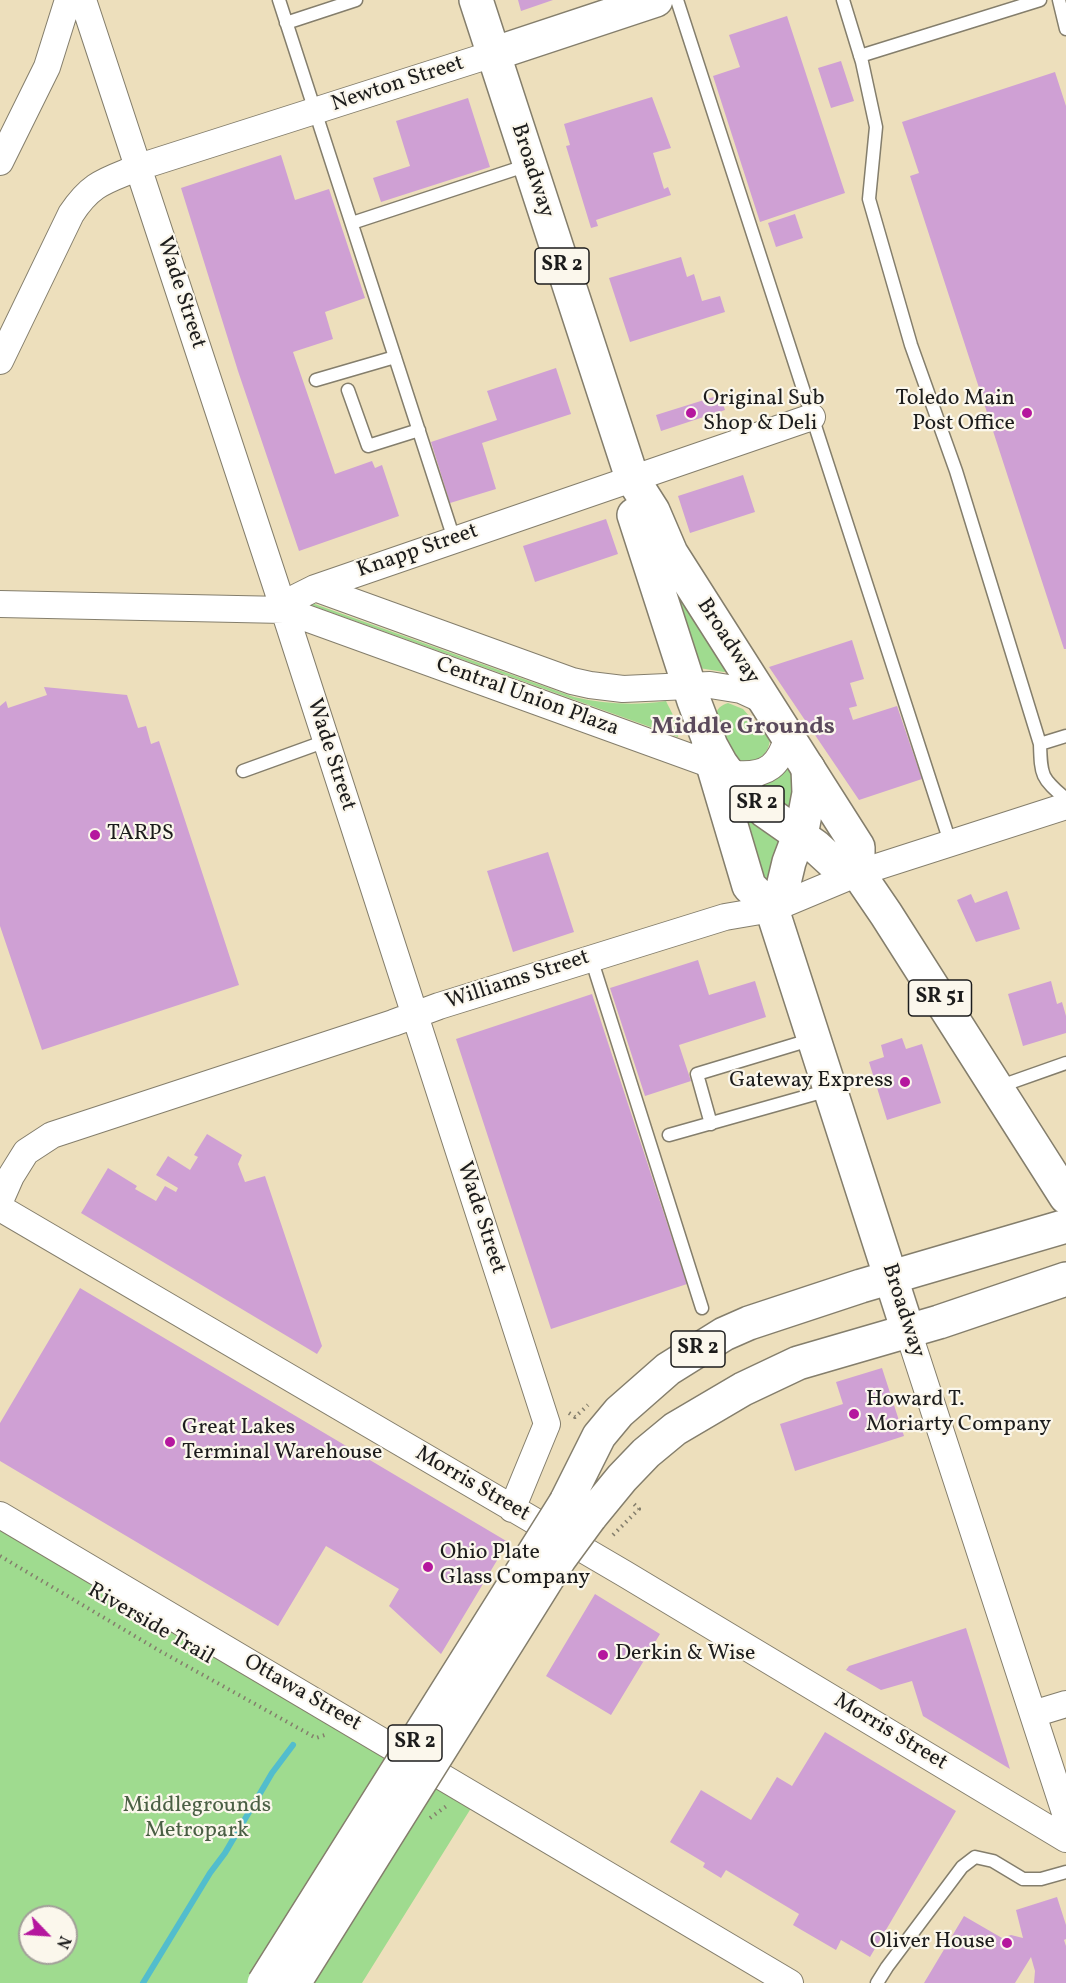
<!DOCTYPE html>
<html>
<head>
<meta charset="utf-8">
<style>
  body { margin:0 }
  #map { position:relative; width:1066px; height:1983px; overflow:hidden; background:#eddfbc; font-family:Vollkorn,serif }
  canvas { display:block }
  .north { position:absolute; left:18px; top:1905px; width:60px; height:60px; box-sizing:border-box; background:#fbf7ec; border:2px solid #a29f99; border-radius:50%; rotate:115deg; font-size:16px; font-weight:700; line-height:24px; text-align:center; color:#1c1c1c }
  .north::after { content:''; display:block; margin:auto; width:21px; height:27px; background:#b5179e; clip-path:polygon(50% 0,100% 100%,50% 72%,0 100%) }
</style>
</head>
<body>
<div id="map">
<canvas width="1066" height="1983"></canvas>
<div class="north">N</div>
</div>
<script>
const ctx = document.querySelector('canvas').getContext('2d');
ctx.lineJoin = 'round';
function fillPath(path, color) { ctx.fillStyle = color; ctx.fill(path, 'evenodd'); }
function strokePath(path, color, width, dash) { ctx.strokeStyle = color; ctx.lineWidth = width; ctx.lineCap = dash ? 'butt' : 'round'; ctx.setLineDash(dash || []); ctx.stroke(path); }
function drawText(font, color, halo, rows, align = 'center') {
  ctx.font = font + ' Vollkorn,serif'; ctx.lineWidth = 4.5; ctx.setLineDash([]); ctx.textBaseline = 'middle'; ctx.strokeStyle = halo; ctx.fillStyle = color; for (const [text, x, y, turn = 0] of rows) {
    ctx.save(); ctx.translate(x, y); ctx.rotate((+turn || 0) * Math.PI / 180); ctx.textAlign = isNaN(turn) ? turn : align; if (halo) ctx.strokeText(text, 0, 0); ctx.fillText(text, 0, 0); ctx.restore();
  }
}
const green = new Path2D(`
  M677 592 728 671 724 672 699 668 674 595Z
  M298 598 574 697C605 704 635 706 666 701 671 712 680 725 678 737L297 600Z
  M728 703 743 709 770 740C768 756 757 761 743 763 735 755 715 726 716 716 716 708 722 705 728 703Z
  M789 764 791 766 795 795 789 814 760 785 774 780Z
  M734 805 781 839 769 895Z
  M0 1513 478 1797 362 1983H0ZM30 1917H66V1953H30Z`);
const stream = new Path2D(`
  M143 1983 210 1873 225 1853 272 1773 293 1745`);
const building = new Path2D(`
  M518 0H553L521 11Z
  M787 16 845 193 760 222 713 76 740 67 729 35Z
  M841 61 854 101 831 108 818 68Z
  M1055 72 1066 106V649H1064L910 176 919 173 902 122Z
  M652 97 671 148 653 153 664 189 668 187 671 195 596 220 598 226 591 228 566 146 570 145 564 124Z
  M468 98 490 167 381 202 373 178 410 166 396 121Z
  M281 155 295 200 329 189 365 298 325 312 333 339 293 352 335 474 372 461 375 468 382 465 399 516 299 551 238 371 181 188Z
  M795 214 803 238 776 247 768 223Z
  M681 257 687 277 694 274 702 301 720 296 725 312 630 342 609 278Z
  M556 368 571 414 482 443 496 489 450 503 431 442 497 420 487 391Z
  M720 395 725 410 661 431 656 415Z
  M743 475 755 512 690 533 678 496Z
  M606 519 618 554 535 582 523 546Z
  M852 640 864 679 850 683 857 706 849 708 853 720 897 706 922 779 859 800 769 667Z
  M44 687 127 695 138 728 146 726 151 744 159 741 239 985 42 1050 0 926V706L6 701 8 708 47 695Z
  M548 852 574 932 513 952 487 871Z
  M1007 891 1020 929 976 942 957 900 971 894 975 903Z
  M698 960 709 995 755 981 766 1017 679 1045 691 1081 645 1096 610 988Z
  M1051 981 1057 1004 1062 1002 1066 1016V1033L1023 1046 1008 994Z
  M592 994 687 1284 551 1329 456 1039Z
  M902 1038 906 1049 922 1044 941 1103 887 1120 869 1062 884 1057 881 1045Z
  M207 1134 242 1155 238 1164 245 1182 265 1176 322 1346 317 1354 81 1213 108 1168 137 1186 135 1189 156 1201 165 1186 176 1192 178 1188 156 1175 168 1156 190 1170 198 1157 194 1155Z
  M80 1288 508 1542 441 1654 389 1606 399 1589 326 1546 278 1626 0 1461V1423Z
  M882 1368 904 1436 795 1471 780 1424 843 1404 836 1382Z
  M595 1594 660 1634 611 1715 546 1676Z
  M966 1628 1010 1769 923 1716 912 1681 881 1690 846 1670 849 1666Z
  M825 1732 956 1811 870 1957 841 1940 836 1950 793 1925 799 1914 726 1870 721 1878 703 1867 705 1863 670 1842 701 1790 751 1820 777 1777 792 1786Z
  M1057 1897 1066 1925V1939L1064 1940 1066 1946V1983H1034L1035 1971 1031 1957 1015 1983H924L964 1916 1002 1938 1011 1935 1023 1938 1016 1910Z`);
const path = new Path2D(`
  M569 1413 575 1417 588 1405
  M613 1535 639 1509 634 1504
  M0 1556 160 1651 316 1738 325 1735
  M430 1818 448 1805`);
const lane = new Path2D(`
  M279 0 454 539
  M677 0 950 842
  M843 0 862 62 876 127 869 199 911 345 956 471 1040 744C1041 776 1041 778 1066 799
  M1059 0 1066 29
  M286 23 356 0
  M860 56 1040 0
  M352 223 528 165
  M316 380 395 357
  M348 390 368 446 419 430
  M1040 744 1066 736
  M243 771 326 741
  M591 958 702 1308
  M998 1087 1066 1063
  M711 1124 697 1074 813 1039
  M669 1135 829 1090
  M877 1983 887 1967 962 1867 975 1857 993 1861 1023 1879H1041L1066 1872`);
const street = new Path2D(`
  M83 0 284 610 547 1424 512 1509
  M0 162 47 67 68 0
  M0 361 71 214C92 182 106 181 139 167L493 54
  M315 588 572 681 590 685 623 689 710 685 741 690 765 701
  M0 604 284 610 737 774C768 776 779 765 788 737
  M284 610 297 597 315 588 812 417
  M0 1201 11 1176 26 1152 52 1135 393 1023 439 1006 725 917 772 909 858 873 1066 806
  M0 1208 625 1574 1066 1839
  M908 1331 1066 1816
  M0 1515 790 1983
  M1033 1714 1066 1704`);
const secondary = new Path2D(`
  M493 54 656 0
  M708 748 749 886 772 909 908 1331
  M772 909 783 887 789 862 803 825 809 793 808 768`);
const primary = new Path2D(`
  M476 0 632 478 653 511 671 553 858 847V873L886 914 1066 1197
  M634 515 694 701 711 746 721 764 732 779 765 811 815 846 839 868 858 873
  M566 1502 599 1436 619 1412 668 1369 724 1334 749 1323 861 1286 1066 1226
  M590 1517 622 1478 646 1453 675 1429 743 1389 798 1363 939 1322 1066 1279`);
const primaryBridge = new Path2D(`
  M264 1983 566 1502
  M294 1983 560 1558 590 1517`);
const markers = [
  [691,413,6,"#b5179e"],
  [1027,413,6,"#b5179e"],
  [95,835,6,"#b5179e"],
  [905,1082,6,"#b5179e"],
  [854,1414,6,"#b5179e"],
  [170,1442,6,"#b5179e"],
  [428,1567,6,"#b5179e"],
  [603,1655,6,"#b5179e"],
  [1007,1943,6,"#b5179e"]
];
const shields = [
  [562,266,54],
  [757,804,54],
  [940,998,63],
  [698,1349,54],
  [415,1743,54]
];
const shieldNames = [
  ["SR 2",562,266],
  ["SR 2",757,804],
  ["SR 51",940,998],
  ["SR 2",698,1349],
  ["SR 2",415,1743]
];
const streetNames = [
  ["Newton Street",398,85,-18],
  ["Broadway",531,171,72],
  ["Wade Street",180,293,72],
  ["Knapp Street",418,552,-19],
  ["Broadway",727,642,57],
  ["Central Union Plaza",527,698,20],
  ["Wade Street",330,755,72],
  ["Williams Street",518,981,-18],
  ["Wade Street",480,1218,72],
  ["Broadway",902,1311,72],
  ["Morris Street",472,1485,30],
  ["Riverside Trail",150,1625,30],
  ["Ottawa Street",302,1694,30],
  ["Morris Street",890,1733,31]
];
const poiNames = [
  ["Original Sub",703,400],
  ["Shop & Deli",703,425],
  ["Toledo Main",1015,400,"right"],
  ["Post Office",1015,425,"right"],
  ["TARPS",107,835],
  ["Gateway Express",893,1082,"right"],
  ["Howard T.",866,1401],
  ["Moriarty Company",866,1426],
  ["Great Lakes",182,1429],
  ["Terminal Warehouse",182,1454],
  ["Ohio Plate",440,1554],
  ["Glass Company",440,1579],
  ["Derkin & Wise",615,1655],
  ["Oliver House",995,1943,"right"]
];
const parkNames = [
  ["Middlegrounds",197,1807],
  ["Metropark",197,1832]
];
const neighbourhoodNames = [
  ["Middle Grounds",743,729]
];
fillPath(green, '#9fdb8f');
strokePath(stream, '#52bdcd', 6);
fillPath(building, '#cfa0d4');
strokePath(lane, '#847e6c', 15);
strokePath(street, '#847e6c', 28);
strokePath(secondary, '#847e6c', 36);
strokePath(primary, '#847e6c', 36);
strokePath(path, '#847e6c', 4, [1.5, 4.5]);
strokePath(lane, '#fff', 12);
strokePath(street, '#fff', 26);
strokePath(secondary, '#fff', 33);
strokePath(primary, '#fff', 33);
strokePath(primaryBridge, '#847e6c', 36, []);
strokePath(primaryBridge, '#fff', 33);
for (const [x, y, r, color] of markers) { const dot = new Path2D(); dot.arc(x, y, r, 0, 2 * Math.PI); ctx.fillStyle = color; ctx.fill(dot); strokePath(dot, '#fbf7ec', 2); }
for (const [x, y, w] of shields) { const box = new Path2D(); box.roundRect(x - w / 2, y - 18, w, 36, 4.5); ctx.fillStyle = '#fbf7ec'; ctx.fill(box); strokePath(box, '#1c1c1c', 1.5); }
drawText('bold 21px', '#1c1c1c', null, shieldNames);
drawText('22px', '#1c1c1c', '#fbf7ec', streetNames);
drawText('22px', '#1c1c1c', '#fbf7ec', poiNames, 'left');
drawText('22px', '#4a5f44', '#fbf7ec', parkNames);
drawText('bold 24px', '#5b4a5c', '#fbf7ec', neighbourhoodNames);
</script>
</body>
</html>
